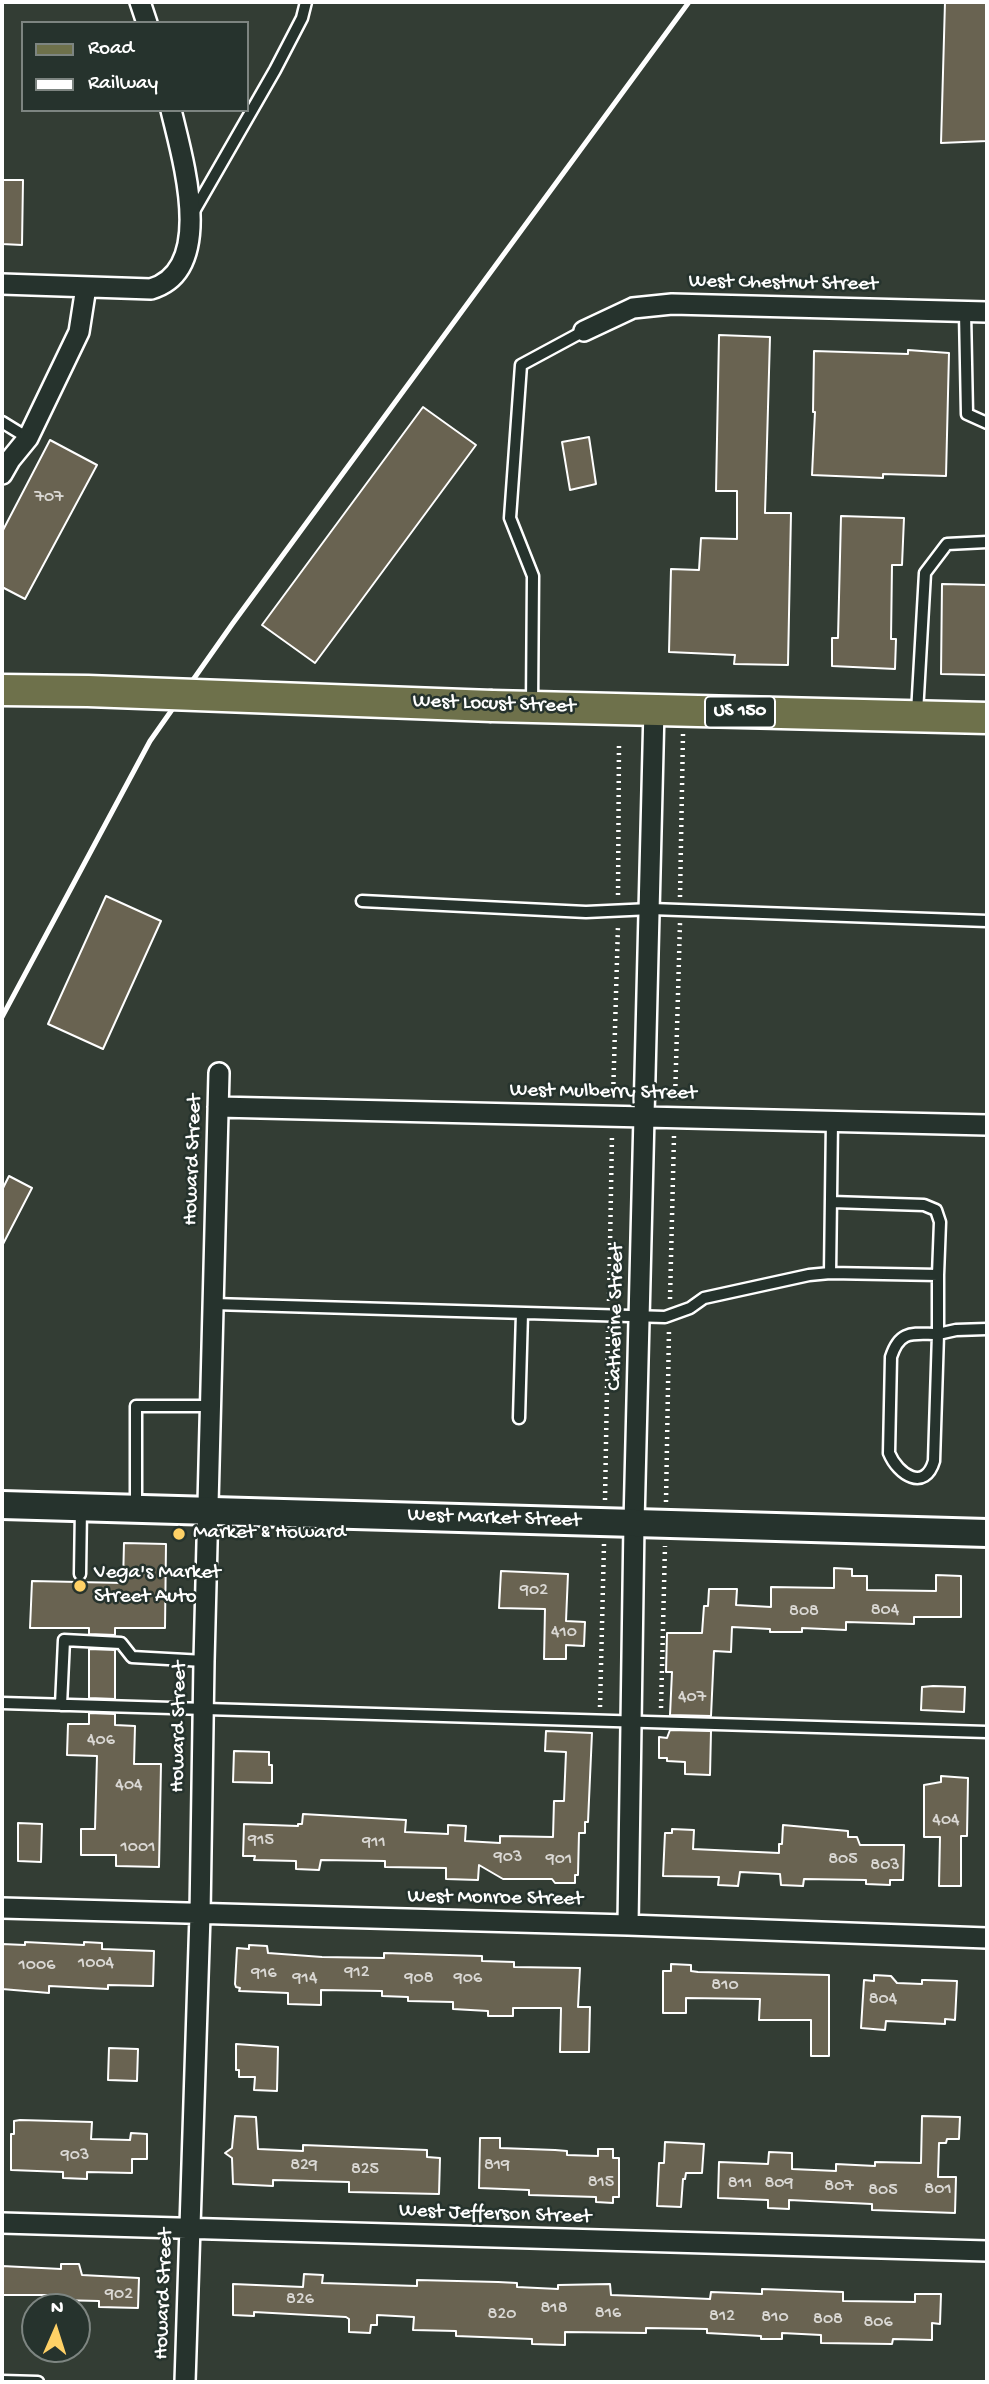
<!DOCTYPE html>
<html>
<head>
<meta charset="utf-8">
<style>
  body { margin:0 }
  #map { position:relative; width:989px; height:2384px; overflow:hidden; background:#333d34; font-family:"Gochi Hand",sans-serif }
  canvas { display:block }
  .frame { position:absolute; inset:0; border:4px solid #fff; pointer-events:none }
  .legend { position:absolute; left:21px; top:21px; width:228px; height:91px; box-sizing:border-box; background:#26332d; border:2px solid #7d8581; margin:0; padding:9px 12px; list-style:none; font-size:21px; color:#fff }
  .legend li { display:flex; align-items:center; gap:14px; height:35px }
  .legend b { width:35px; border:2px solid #7d8581 }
  .north { position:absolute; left:21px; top:2293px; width:70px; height:70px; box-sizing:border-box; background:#26332d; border:2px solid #7d8581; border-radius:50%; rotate:3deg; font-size:19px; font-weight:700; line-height:28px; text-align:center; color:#fff }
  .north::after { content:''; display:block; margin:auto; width:24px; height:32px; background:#ffd166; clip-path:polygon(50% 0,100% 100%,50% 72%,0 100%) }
</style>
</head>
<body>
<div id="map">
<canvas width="989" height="2384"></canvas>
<div class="frame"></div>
<ul class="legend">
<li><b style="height:9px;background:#6e714b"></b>Road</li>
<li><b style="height:9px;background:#fff"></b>Railway</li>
</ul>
<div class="north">N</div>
</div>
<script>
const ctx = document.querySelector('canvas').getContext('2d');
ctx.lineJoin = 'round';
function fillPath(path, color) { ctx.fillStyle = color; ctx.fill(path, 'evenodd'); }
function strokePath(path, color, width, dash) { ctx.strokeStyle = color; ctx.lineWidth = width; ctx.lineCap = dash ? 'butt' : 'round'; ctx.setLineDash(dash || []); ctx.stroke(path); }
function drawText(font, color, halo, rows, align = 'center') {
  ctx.font = font + ' "Gochi Hand",sans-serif'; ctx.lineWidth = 5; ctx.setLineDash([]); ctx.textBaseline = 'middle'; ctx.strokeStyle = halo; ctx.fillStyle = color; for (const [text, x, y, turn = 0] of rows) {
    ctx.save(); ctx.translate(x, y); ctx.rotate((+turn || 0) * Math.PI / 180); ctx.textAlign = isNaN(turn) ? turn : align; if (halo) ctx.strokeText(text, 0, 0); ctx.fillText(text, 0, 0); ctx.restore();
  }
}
const building = new Path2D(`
  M945 2H987V141L941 143Z
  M2 180H23L22 245 2 244Z
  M719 335 770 337 765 513H791L788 665 734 664 735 655 669 652 671 569 699 570 701 538 737 539V491H716Z
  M908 350 949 353 946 476 883 474V478L812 475 815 412H813L814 351 908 354Z
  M423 407 476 445 315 663 262 625Z
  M589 437 596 484 570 490 562 442Z
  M50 440 97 465 25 599 2 587V532Z
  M841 516 904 518 902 565H892L891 639H896L895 669 832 666V638H838Z
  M942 584 987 585V675L941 674Z
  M106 896 161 921 103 1049 48 1024Z
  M9 1176 32 1188 2 1246V1190Z
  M124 1543 166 1544 165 1628H115V1635L89 1634V1628H30L32 1581 123 1583Z
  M834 1568 852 1569V1576H867V1590L936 1591V1575L961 1576V1617H914V1624L846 1622V1630L802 1628V1632H770V1629L732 1627 731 1652 714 1651 711 1716 670 1715 672 1672H666L667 1633H702L704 1606H708L709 1589H737L736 1605 771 1607V1587L834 1588Z
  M501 1571 568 1574 566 1621 585 1622 584 1646 566 1645V1659H544L545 1609 499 1608Z
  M89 1649 115 1650V1699L89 1698Z
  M933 1686 965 1687 964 1712 921 1710 922 1687Z
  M89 1713 115 1714V1725L135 1726 134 1764H161L159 1867 116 1866V1855H81V1829H95L97 1756 67 1755 68 1724H89Z
  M670 1730 711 1731 710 1775 685 1774V1762L667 1761V1758H659V1737L667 1738Z
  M546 1731 592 1733 588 1822H585V1833H579L578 1875H575V1883H555L552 1879H503L479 1865 478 1880 446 1879V1868L385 1867V1861L321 1860 319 1870 296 1869V1861L254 1860 255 1856H243L244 1824 298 1826V1824H302L303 1814 406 1820 405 1832 448 1834V1825L466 1826 465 1841 500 1843V1836L553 1837 554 1801H564L566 1752 545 1751Z
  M234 1751 269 1752V1765H272V1783L233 1782Z
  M941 1776 968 1778 967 1836H961V1886H939L940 1837H924V1785L941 1782Z
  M18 1823 42 1824 41 1862 18 1861Z
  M783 1825 848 1831V1837H857L860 1845H904L903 1880H890V1885L866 1884V1880L804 1879 803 1886 781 1885 780 1874 740 1872 738 1886 718 1885 719 1877 663 1876 665 1833H672V1829L694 1830 693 1849 779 1853V1844H782Z
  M25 1942 84 1945V1942L102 1943V1949L154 1951 153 1986 108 1985V1989L49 1986V1993L2 1989V1944L25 1945Z
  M249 1945 267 1946 268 1953 322 1957 384 1958V1953L482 1956V1961L514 1962V1967L580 1968 578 2007H590L589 2052H560L561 2008H513V2016H488V2011L453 2009V2002L408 2001V1997L382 1996V1991L321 1990V2005L288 2004V1993L239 1991 240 1988 236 1987 235 1984 237 1948 249 1949Z
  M671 1964 691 1965V1971L698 1972 829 1975V2056H811V2020H759L760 1999 686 1998V2013H663V1971H671Z
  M874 1975 891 1976 897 1983 922 1984V1980H925L957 1981 955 2020 945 2019V2024L886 2021 885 2030 861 2028 864 1980 874 1981Z
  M236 2044 278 2047 277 2091 254 2090 255 2077H239V2070H236Z
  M109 2048 138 2049 137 2081 108 2080Z
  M235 2116 256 2117 258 2149 303 2151V2145L427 2150V2157L440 2158 439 2194 349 2192V2182L273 2180V2186L233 2184 232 2158 225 2153 232 2148Z
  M922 2116 960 2117 959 2139H947L946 2143H939L938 2177H956L955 2213 872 2210V2204L789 2200V2209L768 2208V2200L718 2198 719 2162 768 2164 769 2152 792 2153V2169L836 2171V2164L875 2166V2162L921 2163Z
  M20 2120 92 2122 91 2139 130 2140 131 2133 147 2134V2159H132V2173L87 2172V2179L63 2178V2172L11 2170V2134H14V2121Z
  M480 2138H500V2148L555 2150 567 2151V2155L598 2156V2149H613V2158H619V2197H613V2203L596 2202V2197L529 2195V2190L479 2188Z
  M665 2142 704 2144 702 2173H686L685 2179H683L681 2207 657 2206 659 2163H664Z
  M61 2264H79L82 2275 139 2278 138 2308 99 2307V2301L57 2300V2295H2V2266L61 2269Z
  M304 2274 323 2275 322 2283 417 2286V2280L498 2282 517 2283V2287L558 2289V2285L610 2284 611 2295 663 2297 710 2299 711 2292 762 2294V2289L843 2292V2301L915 2302V2294H941L940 2324 932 2323V2340L893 2339 892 2344 821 2343V2335L782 2333V2339H761V2336L707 2333V2329L646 2328V2333L565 2332V2345L532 2344V2339L456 2336V2331L413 2330 414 2317 377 2315V2325H371L370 2333 349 2332V2319L346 2317 254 2312V2316L233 2315V2284L303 2287Z`);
const path = new Path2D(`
  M618 895 619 742
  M680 897 683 734
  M613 1098 618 925
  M675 1100 680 923
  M670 1299 674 1136
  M609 1301 612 1135
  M605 1500 608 1331
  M666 1502 669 1329
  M600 1707 604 1544
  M661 1708 665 1546`);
const lane = new Path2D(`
  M193 213 275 70 302 18 306 2
  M965 312 967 414 987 423
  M2 422 28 438
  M532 706 533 576 510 518 521 365 584 331
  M917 713 925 573 947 544 987 542
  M362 901 586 912 651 909 987 921
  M832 1121 830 1273 938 1275V1334C913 1334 900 1329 891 1357L889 1453C898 1475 925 1492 934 1461L938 1334 956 1330 987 1329
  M832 1202 924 1205 936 1210 940 1222 938 1275
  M213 1304 665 1317 690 1308 704 1298 809 1275 830 1273
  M519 1418 522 1313
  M136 1508V1406H211
  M80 1574 81 1508
  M2 1703 987 1732
  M61 1705 64 1640 121 1643 132 1657 204 1661
  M2 2381 38 2382`);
const street = new Path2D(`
  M140 2 147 23
  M2 284 151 289C217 270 182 157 171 110
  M584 331 633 308 672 304 987 312
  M2 474 10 460 28 438 79 332 86 287
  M218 1107 987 1125
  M2 1908 628 1925 987 1938
  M628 1925 634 1523 654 709
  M2 2223 987 2251
  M185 2382 200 1915 204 1661 219 1073`);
const secondary = new Path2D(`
  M2 1505 987 1533`);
const primary = new Path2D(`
  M492 706 987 718`);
const rail = new Path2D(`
  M2 1017 150 741 233 623 689 2`);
const primaryBridge = new Path2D(`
  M2 690 88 691 492 706`);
const markers = [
  [179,1534,7,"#ffd166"],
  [80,1586,7,"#ffd166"]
];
const numberNames = [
  ["707",49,498],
  ["902",534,1591],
  ["804",885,1611],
  ["808",804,1612],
  ["410",564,1633],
  ["407",692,1698],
  ["406",101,1741],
  ["404",129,1786],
  ["404",946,1821],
  ["915",261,1841],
  ["911",374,1843],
  ["1001",138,1848],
  ["903",508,1858],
  ["901",559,1860],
  ["805",843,1860],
  ["803",885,1866],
  ["1004",96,1964],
  ["1006",37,1966],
  ["912",357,1973],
  ["916",264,1974],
  ["914",305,1979],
  ["908",419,1979],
  ["906",468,1979],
  ["810",725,1986],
  ["804",883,2000],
  ["903",75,2156],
  ["829",304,2166],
  ["819",497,2166],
  ["825",365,2170],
  ["815",601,2183],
  ["811",740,2184],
  ["809",779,2184],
  ["807",839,2187],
  ["801",938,2190],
  ["805",883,2191],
  ["902",119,2295],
  ["826",300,2300],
  ["818",554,2309],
  ["816",608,2314],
  ["820",502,2315],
  ["812",722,2317],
  ["810",775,2318],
  ["808",828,2320],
  ["806",878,2323]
];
const shields = [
  [740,712,70]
];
const shieldNames = [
  ["US 150",740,712]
];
const streetNames = [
  ["West Chestnut Street",783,284,1],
  ["West Locust Street",494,705,2],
  ["West Mulberry Street",603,1093,1],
  ["Howard Street",194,1160,-88],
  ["Catherine Street",617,1317,-89],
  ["West Market Street",494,1519,2],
  ["Howard Street",180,1727,-89],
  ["West Monroe Street",495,1899,1],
  ["West Jefferson Street",495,2215,2],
  ["Howard Street",165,2294,-88]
];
const poiNames = [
  ["Market & Howard",193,1534],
  ["Vega's Market",94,1574],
  ["Street Auto",94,1598]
];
fillPath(building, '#696351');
strokePath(building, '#fff', 2);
strokePath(lane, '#fff', 15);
strokePath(street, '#fff', 24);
strokePath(secondary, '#fff', 32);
strokePath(primary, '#fff', 35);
strokePath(path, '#fff', 4.5, [2, 5]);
strokePath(lane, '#26332d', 10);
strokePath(street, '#26332d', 19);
strokePath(secondary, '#26332d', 26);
strokePath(primary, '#6e714b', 30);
strokePath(rail, '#fff', 5);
strokePath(primaryBridge, '#fff', 35, []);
strokePath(primaryBridge, '#6e714b', 30);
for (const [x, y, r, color] of markers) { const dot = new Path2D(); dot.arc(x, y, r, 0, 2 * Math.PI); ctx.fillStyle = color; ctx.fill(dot); strokePath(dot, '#26332d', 2.5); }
drawText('18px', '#dad8d4', null, numberNames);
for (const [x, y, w] of shields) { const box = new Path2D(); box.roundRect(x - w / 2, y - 15.5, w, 31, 5); ctx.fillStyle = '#26332d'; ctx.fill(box); strokePath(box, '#fff', 2); }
drawText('bold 19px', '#fff', null, shieldNames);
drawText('21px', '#fff', '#26332d', streetNames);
drawText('21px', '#fff', '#26332d', poiNames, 'left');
</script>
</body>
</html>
